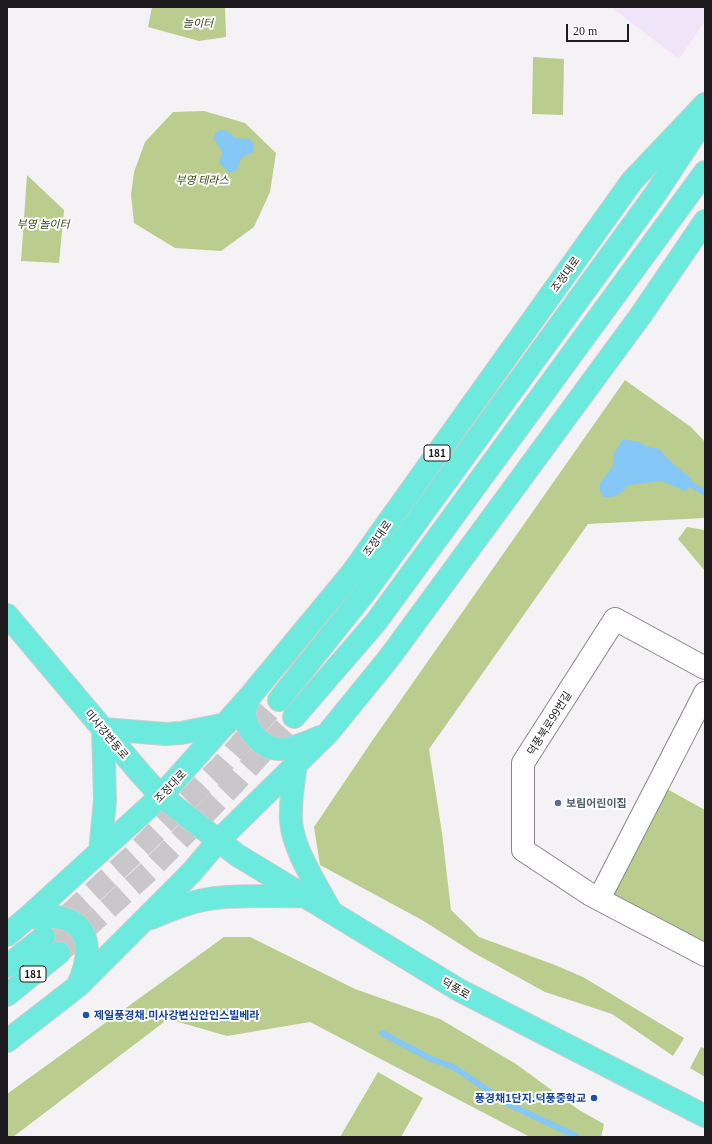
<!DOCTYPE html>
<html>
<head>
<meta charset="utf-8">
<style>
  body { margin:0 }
  #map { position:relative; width:712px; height:1144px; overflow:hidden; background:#f5f2f5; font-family:Georgia,serif }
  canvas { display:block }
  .frame { position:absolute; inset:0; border:8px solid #1d1b1d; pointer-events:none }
  .scale { position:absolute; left:566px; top:24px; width:63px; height:18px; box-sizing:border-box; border:2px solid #1d1b1d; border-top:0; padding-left:5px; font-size:12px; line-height:14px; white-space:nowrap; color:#1d1b1d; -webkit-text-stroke:3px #fff; paint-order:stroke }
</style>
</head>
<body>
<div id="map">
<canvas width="712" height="1144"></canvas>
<div class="frame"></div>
<div class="scale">20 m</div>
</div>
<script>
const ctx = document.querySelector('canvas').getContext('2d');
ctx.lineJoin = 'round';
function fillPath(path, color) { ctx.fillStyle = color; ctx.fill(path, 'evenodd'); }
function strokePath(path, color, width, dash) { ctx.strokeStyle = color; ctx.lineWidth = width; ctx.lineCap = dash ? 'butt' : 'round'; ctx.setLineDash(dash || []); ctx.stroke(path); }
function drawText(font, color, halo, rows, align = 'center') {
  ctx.font = font + ' Georgia,"Noto Sans KR",serif'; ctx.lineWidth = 4; ctx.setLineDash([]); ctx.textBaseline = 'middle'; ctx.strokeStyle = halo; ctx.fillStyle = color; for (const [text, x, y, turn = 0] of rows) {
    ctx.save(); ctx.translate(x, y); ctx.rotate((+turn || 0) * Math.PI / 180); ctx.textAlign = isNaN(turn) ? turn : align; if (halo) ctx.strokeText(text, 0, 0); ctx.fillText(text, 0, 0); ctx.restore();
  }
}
const education = new Path2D(`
  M611 7H705V21L679 59Z`);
const green = new Path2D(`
  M152 7H225L226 37 199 41 148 27Z
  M533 57 564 59 563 115 532 114Z
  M204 111 245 123 276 153 270 192 254 227 221 251 175 248 134 223 131 195 134 172 145 142 173 112Z
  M27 175 64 210 59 263 21 261Z
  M625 380 691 427 705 442V518L588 524 429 749 442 833 451 910 479 937 555 965 583 977 684 1038 673 1056 612 1014 545 992 474 953 422 920 320 865 314 827 372 741Z
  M687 527 705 530V571L678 539Z
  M658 784 705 810V955L599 899Z
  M224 937H250L355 989 440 1019 516 1064 579 1110 604 1124 601 1137H530L310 1022 227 1036 168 1019 13 1137H7V1094Z
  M701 1047 705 1049V1077L690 1068Z
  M378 1072 423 1098 401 1137H340Z`);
const water = new Path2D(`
  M220 130C227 130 230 132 235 138L250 139 254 145 253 152 241 158 236 171 229 173 219 163 222 152 214 139 215 133Z
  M623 439 639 442 648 447 659 449 672 463 692 479V485L685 491 662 481 629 485 621 493 612 497H604L600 491V483L613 466 614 453Z`);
const stream = new Path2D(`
  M692 485 705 493
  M382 1033 429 1058 455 1068 508 1104 576 1136`);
const majorTunnel = new Path2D(`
  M44 937 134 854 220 767 279 700
  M59 953 149 871 235 783 294 717`);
const minor = new Path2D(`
  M705 668 615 619 523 763V850L591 895 705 955
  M599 899 705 693`);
const major = new Path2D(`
  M7 615 140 773 161 796 237 855 459 990 705 1116
  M251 695C249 700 245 707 245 713 245 730 263 750 281 749 294 749 308 742 320 737
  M279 700 366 591 656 193 704 120
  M294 717 376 622 705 172
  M296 765C293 783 290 802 291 821 293 850 317 885 331 912
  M100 852 105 800 103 729 166 734 181 733 226 724
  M27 918C39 917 50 915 62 918 95 926 89 961 78 985
  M151 918C170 910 189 902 209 899 240 894 274 897 305 896
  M7 935 27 918 161 796 251 695 352 573 632 181 705 104
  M7 966 44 937
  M7 995 59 953
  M7 1041 78 986 191 873 219 840 328 733 389 658 641 315 705 221`);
const markers = [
  [558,803,4,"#5c6f8a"],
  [86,1015,4,"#1a4fb4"],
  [594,1098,4,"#1a4fb4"]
];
const shields = [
  [437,453,26],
  [33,974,26]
];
const shieldNames = [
  ["181",437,453],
  ["181",33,974]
];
const parkNames = [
  ["놀이터",198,23],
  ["부영 테라스",202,180],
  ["부영 놀이터",43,224]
];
const streetNames = [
  ["조정대로",565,274,-54],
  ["조정대로",377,538,-55],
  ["덕풍북로99번길",549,723,-58],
  ["미사강변동로",107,734,50],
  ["조정대로",170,786,-46],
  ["덕풍로",456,988,30]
];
const serviceNames = [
  ["보림어린이집",566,803]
];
const transitNames = [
  ["제일풍경채.미사강변신안인스빌베라",94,1015],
  ["풍경채1단지.덕풍중학교",586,1098,"right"]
];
fillPath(education, '#f1e4f8');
fillPath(green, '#bbcc8f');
fillPath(water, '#85c7f6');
strokePath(stream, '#85c7f6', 6);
strokePath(majorTunnel, '#cac7ca', 22, [22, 11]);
strokePath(minor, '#888588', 24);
strokePath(major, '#cdcdcd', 24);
strokePath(minor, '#fff', 22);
strokePath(major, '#6beadd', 22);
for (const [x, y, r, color] of markers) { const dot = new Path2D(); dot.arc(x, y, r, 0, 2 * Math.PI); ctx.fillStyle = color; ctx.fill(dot); strokePath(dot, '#fff', 1.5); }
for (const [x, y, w] of shields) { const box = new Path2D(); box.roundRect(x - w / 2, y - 8, w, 16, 3); ctx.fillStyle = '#fff'; ctx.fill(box); strokePath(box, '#1d1b1d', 1); }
drawText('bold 10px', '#1d1b1d', null, shieldNames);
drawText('italic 11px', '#3a4512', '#fff', parkNames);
drawText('11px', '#1d1b1d', '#fff', streetNames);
drawText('bold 11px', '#4e5e75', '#fff', serviceNames, 'left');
drawText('bold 11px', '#164399', '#fff', transitNames, 'left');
</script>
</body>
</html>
